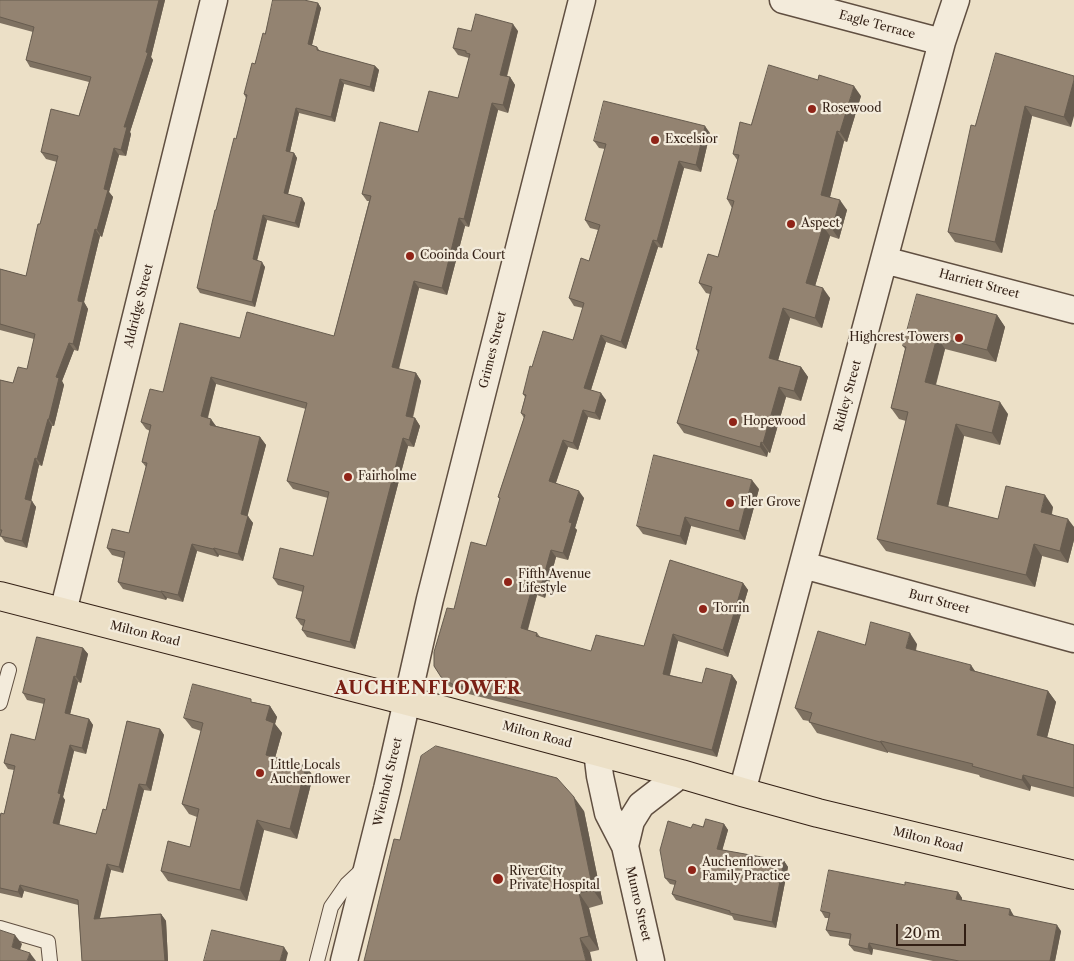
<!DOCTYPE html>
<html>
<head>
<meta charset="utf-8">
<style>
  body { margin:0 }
  #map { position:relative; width:1074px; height:961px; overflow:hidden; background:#ece0c7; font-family:"Libre Caslon Text",serif }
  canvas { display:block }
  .scale { position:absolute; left:896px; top:924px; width:70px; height:22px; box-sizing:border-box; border:2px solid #321f14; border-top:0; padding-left:6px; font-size:15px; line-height:18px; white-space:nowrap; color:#321f14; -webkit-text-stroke:4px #f3ebdb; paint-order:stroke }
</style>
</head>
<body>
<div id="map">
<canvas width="1074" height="961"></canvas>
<div class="scale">20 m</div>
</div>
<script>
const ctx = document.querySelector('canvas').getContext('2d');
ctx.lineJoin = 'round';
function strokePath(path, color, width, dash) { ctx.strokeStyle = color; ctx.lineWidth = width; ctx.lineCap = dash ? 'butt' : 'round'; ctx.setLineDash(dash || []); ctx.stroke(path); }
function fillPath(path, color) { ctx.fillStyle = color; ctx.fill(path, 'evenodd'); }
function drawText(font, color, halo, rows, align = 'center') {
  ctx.font = font + ' "Libre Caslon Text",serif'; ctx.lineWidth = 4.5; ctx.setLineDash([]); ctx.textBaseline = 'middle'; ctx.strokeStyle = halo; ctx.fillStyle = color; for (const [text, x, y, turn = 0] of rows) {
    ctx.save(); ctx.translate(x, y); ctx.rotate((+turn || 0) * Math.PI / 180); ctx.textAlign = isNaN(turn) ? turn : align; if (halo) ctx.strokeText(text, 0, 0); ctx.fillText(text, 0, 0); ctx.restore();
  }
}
const service = new Path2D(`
  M0 703 9 670
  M0 928 48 942 50 961
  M317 961 331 907 347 884 364 868`);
const minor = new Path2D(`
  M783 0 942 42
  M884 260 1074 310
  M803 565 1074 639
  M63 612 214 0
  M597 751 600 776 608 813 625 846 651 961
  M742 792 942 42 956 0
  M625 846 631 821 641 805 681 774
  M344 961 387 789 430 599 582 0`);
const primary = new Path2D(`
  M0 596 438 709 681 774 742 792 818 813 1074 875`);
const wall = new Path2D(`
  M0 0H165L151 57 153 60 130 132 131 134 126 156 119 155 109 192 113 197 102 237 100 236 84 302 88 309 78 351 74 350 62 381 64 385 54 426H52L42 466 39 465 31 501 36 507 27 548 5 542 0 535V380L13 383 27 369 34 339 0 330V269L26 276 57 162 46 159 41 152 79 116 89 82 30 67 26 60 33 32 0 23Z
  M318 3 321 8 312 45 317 47 320 51 375 66 379 70 374 92 344 84 335 122 299 113 290 152 294 153 297 158 288 194 305 203 299 228 267 220 257 261 265 267 255 307 200 293 197 288 216 210 236 139 246 98 244 94 265 34Z
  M471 31H518L507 77H510L515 85 508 113 498 110 469 227 465 226 447 295 419 288 399 369 416 373 421 381 413 418H415L420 426 414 447 408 446 355 649 307 637 302 630 303 626 301 625 296 618 303 592 278 585 273 578 313 556 328 498 293 489 287 481 306 409 216 384 208 418 216 426 260 437 266 445 247 516 253 523 243 561 219 555 218 557 197 551 183 602 167 598 166 600 123 589 118 582 123 558 112 555 107 548 129 533 146 467 142 462 150 431 146 429 141 422 163 392 240 338 334 336 369 201H367L362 194 418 132 458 98 469 58 458 55 453 48Z
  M1074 76 1071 127 1032 116 1002 253 955 242 948 232 975 126Z
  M861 96 847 142 844 141 830 197 847 210 839 239 830 236 815 286 830 298 822 328 790 318 778 360 801 367 808 377 801 401 786 397 770 453 768 452 767 457 684 433 677 423 698 353 696 349 710 294 706 293 699 283 718 257 732 208 727 199 738 161 733 154 751 125Z
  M710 133 701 172 684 168 662 248 658 247 626 349 606 342 591 390 606 400 600 420 588 417 578 450 568 447 556 483 584 498 575 528 577 530 568 560 556 557 545 598 537 595 528 630 537 633 541 638 591 651 644 646 743 583 748 590 728 657 678 641 670 675 702 683 732 675 737 682 717 757 457 691 446 684 434 666 454 609 486 546 500 499 498 497 524 418 521 413 525 397 523 394 532 367 573 340 583 308 574 306 569 298 589 261 598 230 590 228 585 220 605 149 599 148 594 141Z
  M997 315 1005 327 996 362 945 349 936 385 1008 414 1000 445 964 436 948 507 998 519 1053 507 1052 514 1074 527V540L1068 563 1042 556 1035 587 886 551 877 539 906 421 899 419 891 408 905 349 903 346Z
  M759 489 745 540 691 526 686 545 643 534 637 526Z
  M37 637 83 648 88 654 81 683 78 682 70 714 89 719 93 725 86 754 74 751 63 797 65 800 59 825 96 834 103 809 106 810 127 721 160 729 164 735 151 791 144 790 123 873 111 870 100 918 161 914 166 921 168 961H82L78 905 24 891 22 898 0 893V817L1 813 4 814 14 770 8 769 4 763 11 734 35 740 44 704 27 700 23 693Z
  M917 644 916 651 975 671 1048 691 1056 702 1047 737 1074 745V797L1031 786 1030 791 980 777 979 775 888 752V753L817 733 809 721 803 720 795 708 865 645Z
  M253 702 270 706 277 717 275 724 282 733 275 758 306 766 313 776 297 839 264 830 247 901 168 881 161 871 190 847 197 817 189 814 182 804 201 731 192 728 184 718Z
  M584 811 603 904 589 908 599 950 590 952 400 840Z
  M724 824 728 830 722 850 784 861 788 867 776 928 734 920 732 916 676 900 672 894 675 885 670 884 665 878 691 828Z
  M905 885 958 892 962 898V900L1014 916 1061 931 1055 961H933L873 949 872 955 854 951 849 945 850 939 830 936 826 930 829 918H825L821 911Z`);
const shadedWall = new Path2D(`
  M159 0H165L151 57 153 60 130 132 131 134 126 156 121 150 124 127 146 52Z
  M318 3 321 8 311 49 308 44Z
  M513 24 518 31 505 82 500 75Z
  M375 66 379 70 374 92 370 87Z
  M510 77 515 85 508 113 503 105Z
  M340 79 344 84 335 122 331 117Z
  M1074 80V116L1071 127 1064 117Z
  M854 86 861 96 847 142 840 132Z
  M492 103 498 110 469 227 464 219Z
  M1025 106 1032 116 1002 253 995 242Z
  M296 108 299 113 289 156 286 151Z
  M705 126 710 133 701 172 696 165Z
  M837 131 844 141 828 205 821 195Z
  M114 148 119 155 109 192 113 197 102 237 97 230 104 189Z
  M294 153 297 158 287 198 284 193Z
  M679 161 684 168 662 248 657 241Z
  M302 198 305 203 299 228 295 223Z
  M840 200 847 210 839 239 832 229Z
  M263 215 267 220 256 264 253 259Z
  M459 218 465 226 447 295 442 288Z
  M823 226 830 236 813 293 806 283Z
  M95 229 100 236 84 302 88 309 78 351 73 344 78 299Z
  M653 240 658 247 626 349 621 342Z
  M262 262 265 267 255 307 252 302Z
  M414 281 419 288 397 375 392 367Z
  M823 288 830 298 822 328 815 318Z
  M783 308 790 318 776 368 769 358Z
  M997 315 1005 327 996 362 987 350Z
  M601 335 606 342 589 396 584 388Z
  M937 337 945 349 933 394 925 382Z
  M69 343 74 350 62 381 64 385 54 426 49 419 56 377Z
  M801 367 808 377 801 401 794 391Z
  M416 373 421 381 411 423 406 416Z
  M211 377 216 384 206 423 201 416Z
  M779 387 786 397 770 453 763 443Z
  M601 393 606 400 600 420 595 413Z
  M1000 402 1008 414 1000 445 992 433Z
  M583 410 588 417 578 450 573 443Z
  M415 418 420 426 414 447 409 440Z
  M48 419 52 426 42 466 37 459Z
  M211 419 216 426 210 425Z
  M956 424 964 436 946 516 937 504Z
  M260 437 266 445 246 522 241 514Z
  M403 438 408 446 355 649 350 642Z
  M563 440 568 447 554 488 549 481Z
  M761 442 768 452 767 457 760 447Z
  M35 458 39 465 30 506 25 499Z
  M752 480 759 489 745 540 739 531Z
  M579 491 584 498 575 528 577 530 568 560 563 553 569 522Z
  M1045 495 1053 507 1049 524 1041 512Z
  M32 501 36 507 27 548 22 541Z
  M248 516 253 523 243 561 238 554Z
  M685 517 691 526 686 545 680 536Z
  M1068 519 1074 527V540L1068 563 1060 551Z
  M192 544 197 551 183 602 178 595Z
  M1034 544 1042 556 1035 587 1026 575Z
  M214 548 219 555 218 557 213 549Z
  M551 550 556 557 545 598 540 590Z
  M743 583 748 590 728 657 723 650Z
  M532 588 537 595 526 635 521 628Z
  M161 591 167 598 166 600 161 592Z
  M910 633 917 644 913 659 906 648Z
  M673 634 678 641 668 681 663 674Z
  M83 648 88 654 81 683 76 677Z
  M971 665 979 677 970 670Z
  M732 675 737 682 717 757 712 750Z
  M74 676 78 682 69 719 65 713Z
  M1048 691 1056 702 1045 746 1037 735Z
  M270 706 277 717 275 724 282 733 273 765 266 755V720Z
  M89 719 93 725 86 754 82 748Z
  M160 729 164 735 151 791 146 785Z
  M881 741 888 752V753L880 742Z
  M70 745 74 751 63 797 65 800 58 830 53 823 58 793Z
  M306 766 313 776 297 839 290 829Z
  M1023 775 1031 786 1030 791 1022 780Z
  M139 784 144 790 123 873 119 867Z
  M574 797 584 811 603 904 593 890Z
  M257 820 264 830 247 901 240 890Z
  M724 824 728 830 721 855 717 849Z
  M784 861 788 867 776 928 772 922Z
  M107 864 111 870 98 925 94 919Z
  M20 885 24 891 22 898 18 892Z
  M958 892 962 898 961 905 956 899Z
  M579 893 589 908 599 950 589 936Z
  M1010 909 1014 916 1013 921 1009 915Z
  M161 914 166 921 168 961H165Z
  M1057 925 1061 931 1055 961H1050Z
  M15 935 22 944 18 956 12 947Z
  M580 938 590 952 592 961H586Z
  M869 943 873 949 872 955 868 949Z
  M284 947 288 953 286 961H280Z
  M30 953 36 961H27Z`);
const building = new Path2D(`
  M0 0H159L146 52 148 53 124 127H127L121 150 114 148 104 189 108 190 97 230 95 229 78 299V301L83 302 73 344 69 343 56 377 59 378 49 419H48L37 459 35 458 25 499 32 501 22 541 0 536 2 530H0V380L13 383 18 367 27 369 35 334 0 324V269L26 276 38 224H40L58 156 41 152 51 109 79 116 91 77 26 60 34 27 0 17Z
  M273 0H304L318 3 308 44 317 47V50L375 66 370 87 340 79 331 117 296 108 286 151 294 153 284 193 302 198 295 223 263 215 253 259 262 262 252 302 197 288 215 210H216L234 138 236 139 247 95 244 94 252 63 255 64 263 33 265 34Z
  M476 14 513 24 500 75 510 77 503 105 492 103 464 219 459 218 442 288 414 281 392 367 416 373 406 416 415 418 409 440 403 438 350 642 302 630 305 620 296 618 304 586 273 578 280 548 313 556 329 492 287 481 307 403 211 377 201 416 211 419 210 425 260 437 241 514 248 516 238 554 214 548 213 549 192 544 178 595 161 591V592L118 582 125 552 107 548 112 529 129 533 147 463 142 462 151 425 141 422 150 389 163 392 180 323 240 338 247 312 334 336 371 196 362 194 380 122 418 132 429 91 458 98 470 54 466 53V51L453 48 458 28 471 31Z
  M996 53 1074 76V80L1064 117 1025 106 995 242 948 232 971 125 975 126Z
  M769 65 818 80 819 75 854 86 840 132 837 131 821 195 840 200 832 229 823 226 806 283 823 288 815 318 783 308 769 358 801 367 794 391 779 387 763 443 761 442 760 447 677 423 699 350 696 349 712 287 699 283 708 254 718 257 734 201 727 199 739 155 733 154 740 122 751 125Z
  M604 101 705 126 696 165 679 161 657 241 653 240 621 342 601 335 584 388 601 393 595 413 583 410 573 443 563 440 549 481 579 491 569 522 572 523 563 553 551 550 540 590 532 588 521 628 537 633 536 636 591 651 596 635 644 646 670 560 743 583 723 650 673 634 663 674 702 683 706 668 732 675 712 750 452 684 441 677 434 666V652L447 608 454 609 471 542 486 546 500 498 498 497 525 415 521 413 526 395 523 394 530 366 532 367 543 331 573 340 584 303 569 298 581 258 589 261 600 225 585 220 606 144 594 141Z
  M917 294 997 315 987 350 937 337 925 382 1000 402 992 433 956 424 937 504 998 519 1006 486 1045 495 1041 512 1068 519 1060 551 1034 544 1026 575 877 539 908 412 891 408 906 347 903 346Z
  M654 455 752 480 739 531 685 517 680 536 637 526Z
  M871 622 910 633 906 648 971 665 970 670 1048 691 1037 735 1074 745V788L1023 775 1022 780 972 766 973 764 881 741 880 742 809 722 812 713 795 708 818 631 865 645Z
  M37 637 83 648 76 677 74 676 65 713 89 719 82 748 70 745 58 793 61 794 53 823 96 834 103 809 106 810 127 721 160 729 146 785 139 784 119 867 107 864 94 919 161 914 165 961H82L78 900 20 885 18 892 0 888V817L1 813 4 814 15 766 4 763 11 734 35 740 45 699 23 693Z
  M193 684 251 699V702L270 706 266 720 274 723 266 755 306 766 290 829 257 820 240 890 161 871 168 841 190 847 199 809 182 804 203 723 184 718Z
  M436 746 557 778 574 797 593 890 579 893 589 936 580 938 586 961H364L394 839 400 840 421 756Z
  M706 819 724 824 717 849 784 861 772 922 730 913V911L672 894 676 881 665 878 660 850 668 821 691 828 693 824 703 827Z
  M829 870 905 885V882L958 892 956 899 1010 909 1009 915 1057 925 1050 961H959L869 943 868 949 849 945 851 934 826 930 830 913 821 911Z
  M0 930 15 935 12 947 30 953 27 961H0Z
  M212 930 284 947 280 961H204Z`);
const markers = [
  [812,109,5,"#8f2418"],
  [655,140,5,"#8f2418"],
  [791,224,5,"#8f2418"],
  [410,256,5,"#8f2418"],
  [959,338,5,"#8f2418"],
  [733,422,5,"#8f2418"],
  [348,477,5,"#8f2418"],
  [730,503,5,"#8f2418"],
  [508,582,5,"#8f2418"],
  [703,609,5,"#8f2418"],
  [260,773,5,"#8f2418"],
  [692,870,5,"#8f2418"],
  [498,879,6,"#8f2418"]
];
const streetNames = [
  ["Eagle Terrace",877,25,15],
  ["Harriett Street",979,284,15],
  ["Aldridge Street",139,306,-76],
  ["Grimes Street",493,350,-76],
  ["Ridley Street",848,396,-75],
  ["Burt Street",939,602,15],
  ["Milton Road",145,634,14],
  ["Milton Road",537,735,15],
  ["Wienholt Street",388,782,-77],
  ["Milton Road",928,840,14],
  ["Munro Street",638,904,77]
];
const poiNames = [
  ["Rosewood",822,109],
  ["Excelsior",665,140],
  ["Aspect",801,224],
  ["Cooinda Court",420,256],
  ["Highcrest Towers",949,338,"right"],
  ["Hopewood",743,422],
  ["Fairholme",358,477],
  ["Fler Grove",740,503],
  ["Fifth Avenue",518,575],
  ["Lifestyle",518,589],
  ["Torrin",713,609],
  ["Little Locals",270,766],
  ["Auchenflower",270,780],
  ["Auchenflower",702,863],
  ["Family Practice",702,877],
  ["RiverCity",509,872],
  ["Private Hospital",509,886]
];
const districtNames = [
  ["AUCHENFLOWER",428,689]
];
strokePath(service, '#604f41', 16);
strokePath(minor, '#604f41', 29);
strokePath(primary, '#321f14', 30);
strokePath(service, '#f3ebdb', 14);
strokePath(minor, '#f3ebdb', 26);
strokePath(primary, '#ece0c7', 28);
fillPath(wall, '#7e7161');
fillPath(shadedWall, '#675c4f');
fillPath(building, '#938371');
strokePath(building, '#675c4f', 1);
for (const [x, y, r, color] of markers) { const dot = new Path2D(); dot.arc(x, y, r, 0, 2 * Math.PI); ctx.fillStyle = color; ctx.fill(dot); strokePath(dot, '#f3ebdb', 2); }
drawText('12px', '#321f14', '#f3ebdb', streetNames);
drawText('12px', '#321f14', '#f3ebdb', poiNames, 'left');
ctx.letterSpacing = '1px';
drawText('bold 18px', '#7a1f14', '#f3ebdb', districtNames);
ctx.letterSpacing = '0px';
</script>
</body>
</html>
